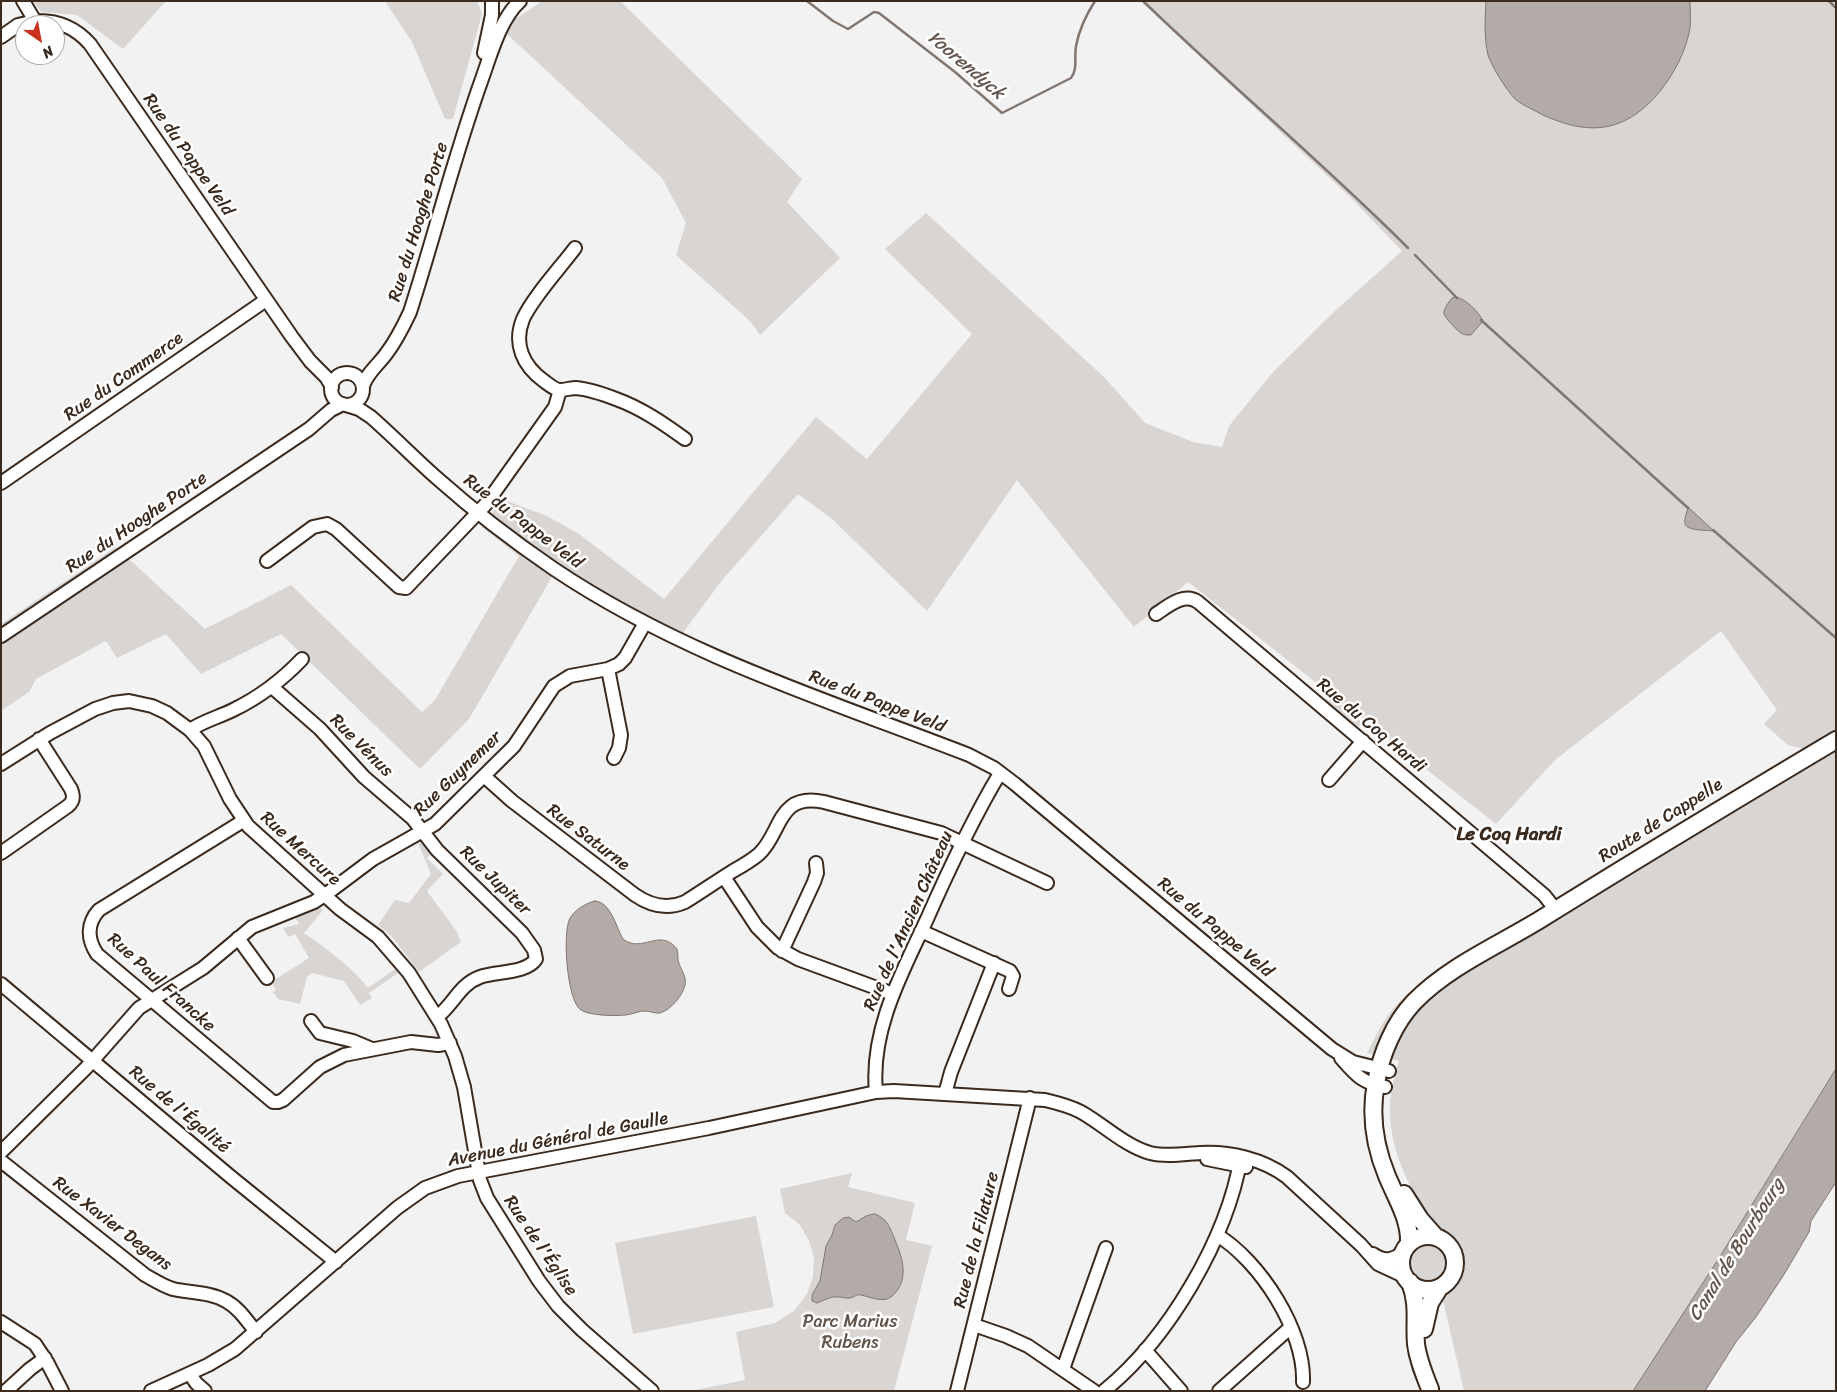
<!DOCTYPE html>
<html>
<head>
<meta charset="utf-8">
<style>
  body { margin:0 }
  #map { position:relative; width:1837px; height:1392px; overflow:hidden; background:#f3f2f2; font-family:Sriracha,sans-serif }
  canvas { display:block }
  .frame { position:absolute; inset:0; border:2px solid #3b2a1e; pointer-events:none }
  .north { position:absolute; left:15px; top:15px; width:50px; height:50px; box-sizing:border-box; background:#fff; border:1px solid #b1aaa5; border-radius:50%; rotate:147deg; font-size:14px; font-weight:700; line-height:20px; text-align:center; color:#3b2a1e }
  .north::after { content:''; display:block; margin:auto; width:18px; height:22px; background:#c8321e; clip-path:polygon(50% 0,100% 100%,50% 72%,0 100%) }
</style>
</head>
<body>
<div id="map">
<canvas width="1837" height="1392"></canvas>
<div class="frame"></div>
<div class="north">N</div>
</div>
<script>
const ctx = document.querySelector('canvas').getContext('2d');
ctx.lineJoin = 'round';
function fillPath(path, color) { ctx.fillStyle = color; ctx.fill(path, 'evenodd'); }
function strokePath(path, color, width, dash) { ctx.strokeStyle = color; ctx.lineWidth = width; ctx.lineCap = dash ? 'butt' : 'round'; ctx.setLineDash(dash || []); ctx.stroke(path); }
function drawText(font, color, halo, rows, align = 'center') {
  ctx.font = font + ' Sriracha,sans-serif'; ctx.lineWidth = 5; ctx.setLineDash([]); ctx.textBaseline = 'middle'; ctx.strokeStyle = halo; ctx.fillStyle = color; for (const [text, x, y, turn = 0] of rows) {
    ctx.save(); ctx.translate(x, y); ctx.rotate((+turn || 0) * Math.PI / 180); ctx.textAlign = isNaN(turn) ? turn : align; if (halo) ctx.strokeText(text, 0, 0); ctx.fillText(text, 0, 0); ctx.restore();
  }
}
const green = new Path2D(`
  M33 1H166L123 49 77 15 41 12Z
  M385 1H477L482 14 453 119H445L412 42Z
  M543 1H622V3L802 179 787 202 840 258 760 335 750 321 676 255 686 223 662 178 507 34 515 19Z
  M1141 1H1836V1069L1719 1258 1633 1391H1464L1442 1296C1457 1285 1468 1270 1461 1251 1456 1236 1444 1235 1434 1226 1428 1220 1424 1210 1420 1203 1402 1174 1389 1140 1390 1106 1390 1091 1395 1075 1399 1061L1367 1053C1374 1040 1381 1024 1390 1013 1414 982 1453 962 1485 940L1500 952 1811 764 1801 748 1788 745 1764 724 1777 710 1721 631 1555 760 1496 824 1188 582 1134 627 1017 480 927 611 831 518 798 494 723 579 682 634 599 591 559 565 469 719 420 769 281 634 201 674 166 634 117 658 106 641 36 679 29 692 1 711V624L116 547 205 629 291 585 422 712 435 700 519 556 482 527 502 499 547 516 579 534 664 599 816 417 867 459 972 334 885 249 926 213 1105 378 1145 423 1193 442 1222 447 1229 426 1274 371 1336 310 1402 251 1352 199Z
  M1329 695 1362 722 1356 730 1323 703Z
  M418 843 425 844 432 853 427 858 443 874 427 891 457 932 461 942 419 972 392 937 378 925 395 900 409 903 431 874Z
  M319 908 323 910 304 933C327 949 351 966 368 988L395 969 398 973 369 993 372 998 360 1005 344 981 312 973 307 977 300 1004 278 999 273 992 276 990 271 982 309 958 295 934 288 937 283 928 299 924 295 917Z
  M852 1173 848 1187 915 1203 906 1240 932 1246 894 1391H690L745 1380 736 1332 775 1323 794 1311 807 1294 813 1277 814 1257 809 1241 800 1225 785 1213 780 1189Z
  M756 1216 774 1307 633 1334 615 1243Z
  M1409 1262a20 20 0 1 1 40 0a20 20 0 1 1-40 0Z`);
const water = new Path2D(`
  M1486 1H1690C1690 10 1691 19 1690 28 1686 51 1675 72 1661 90 1627 132 1591 137 1543 115 1534 110 1524 106 1516 100 1507 91 1492 67 1488 55 1484 38 1485 18 1486 1Z
  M1456 297C1466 299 1479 312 1483 321L1471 335C1469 335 1465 335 1463 334 1459 333 1444 317 1444 313 1444 308 1449 302 1452 298Z
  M1688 507 1714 531C1707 530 1685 531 1685 523 1684 519 1687 512 1688 507Z
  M595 901C611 902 616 927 623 939 642 954 660 927 677 949 678 953 678 956 678 960 680 969 687 976 685 985 683 995 671 1010 660 1013 656 1014 650 1011 645 1011 639 1011 633 1014 626 1015 616 1016 590 1016 581 1010 567 1001 562 933 570 918 575 910 586 903 595 901Z
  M1836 1069V1182L1811 1221 1809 1232 1785 1273 1756 1317 1736 1342 1705 1391H1633L1719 1258Z
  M875 1214C888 1219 890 1228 895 1240 903 1259 910 1281 891 1297 883 1303 870 1297 861 1295 856 1294 855 1297 850 1298 846 1299 840 1296 835 1297 829 1297 823 1301 817 1303L812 1301V1295L820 1281 826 1246 832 1235 835 1225 843 1218 849 1217 856 1222 866 1216Z`);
const stream = new Path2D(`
  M807 1 833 21 848 29 874 12 879 13 955 72 1002 113 1071 78C1078 69 1074 57 1076 46 1079 30 1086 15 1095 1
  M1143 1C1230 85 1323 163 1408 248
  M1829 1 1836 8
  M1415 255 1457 298
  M1481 320 1688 508
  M1713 530 1836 638`);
const minor = new Path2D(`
  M23 1 35 21C58 20 75 27 90 44L292 337 310 361 326 377 332 387
  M1 37 18 25 35 21
  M484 53 492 15V1
  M575 248C560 268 533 297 523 319 513 344 523 366 544 381 548 384 555 390 560 390 565 390 571 388 576 388 589 389 603 394 616 399 641 408 663 423 685 439
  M331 389a16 16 0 1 1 32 0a16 16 0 1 1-32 0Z
  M363 386C367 373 378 365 386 354 396 341 403 327 410 312 435 234 455 153 483 76 491 53 501 18 520 1
  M346 405 359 409 371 417C394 437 415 459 438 479 474 511 513 541 554 569 682 655 827 700 969 755L994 768 1015 784 1332 1049 1353 1062 1389 1071
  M1 483 266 300
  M267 561 313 527 327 524 336 529 399 587 406 588 486 504 555 407 560 390
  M1156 614C1168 606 1184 592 1198 602L1544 895 1556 910
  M1 636 309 429 331 410 343 404
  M608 669 621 735 619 748 614 758
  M272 687 320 729 364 777 413 819 437 850 522 933 534 950 536 959C526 974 496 971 480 977 460 984 453 1005 437 1017
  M190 730C203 721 219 717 233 710 260 697 282 680 302 659
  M1 764 50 733 95 709 113 703 129 701 152 706 167 713 190 730 204 746 230 799 248 826 340 909 378 937 409 973 441 1024 455 1056 464 1087 480 1180 487 1198 539 1281 558 1306 582 1330 652 1391
  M484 776 512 801 635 895C651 906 667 910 685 902 701 892 717 881 733 871 742 866 751 861 759 854 782 833 777 792 824 802L941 833 1047 883
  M1329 780 1363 741
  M243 821 99 910C87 923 87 939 97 954L273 1102H278L283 1100 320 1067 344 1055 411 1042 438 1045 450 1043
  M1 853 68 806C74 801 74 796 71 789L39 739
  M724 877 757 927 778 948 798 959 893 994
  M921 931 1010 971 1013 976 1009 989
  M238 938 267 978
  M782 951 814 882 817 873 816 863
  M1 984 231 1177 336 1262
  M311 1021 320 1033 353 1041 372 1049
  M1341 1058C1356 1075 1362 1083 1385 1087
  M876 1092C870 1030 902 973 927 919 949 869 972 820 1000 773
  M945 1094 951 1072 994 963
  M1 1152 86 1068 139 1008 203 968 252 927 314 902 329 892 373 859 435 824 514 746 554 686 570 676 608 669 619 664 625 658 645 623
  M1207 1159 1246 1167
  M1 1161 145 1275C154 1280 163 1286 173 1289 191 1293 210 1292 226 1301 239 1308 247 1321 256 1332
  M1217 1235C1260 1261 1305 1331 1303 1382
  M1373 1254C1384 1262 1393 1260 1403 1253
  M1 1322 35 1344 47 1362 62 1391
  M974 1325 1006 1336 1028 1346 1094 1391
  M1145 1350 1181 1391
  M1063 1369 1106 1248
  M190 1374 196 1383 205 1391
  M6 1391 30 1369 45 1358
  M151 1391 208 1365 235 1349 397 1208 425 1188 458 1176 709 1128 876 1092 894 1091 1045 1100C1058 1103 1070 1106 1081 1112 1104 1125 1125 1146 1150 1153 1166 1157 1184 1154 1200 1153 1229 1151 1263 1159 1287 1177L1361 1245 1378 1264 1406 1277
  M957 1391 1030 1098
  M1104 1391C1169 1338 1227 1239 1241 1157
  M1219 1391 1291 1327`);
const major = new Path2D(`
  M1404 1194 1420 1219 1435 1236
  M1401 1263a27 27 0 1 1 54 0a27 27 0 1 1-54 0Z
  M1409 1243C1410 1219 1396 1198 1387 1176 1375 1147 1370 1114 1376 1083 1381 1054 1394 1023 1414 1002 1449 966 1499 945 1541 919 1639 858 1737 799 1836 740
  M1410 1282C1419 1306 1414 1320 1416 1344 1418 1360 1424 1374 1430 1389
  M1424 1329 1430 1303 1440 1287`);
const streetNames = [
  ["Rue du Pappe Veld",188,155,55],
  ["Rue du Hooghe Porte",419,222,-73],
  ["Rue du Commerce",124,377,-35],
  ["Rue du Pappe Veld",523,522,37],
  ["Rue du Hooghe Porte",137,523,-34],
  ["Rue du Pappe Veld",877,702,21],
  ["Rue du Coq Hardi",1371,726,40],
  ["Rue Vénus",361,746,45],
  ["Rue Guynemer",458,774,-44],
  ["Route de Cappelle",1661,821,-32],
  ["Rue Saturne",588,838,37],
  ["Rue Mercure",300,849,42],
  ["Rue Jupiter",495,881,44],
  ["Rue de l'Ancien Château",909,921,-66],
  ["Rue du Pappe Veld",1215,928,40],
  ["Rue Paul Francke",161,983,42],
  ["Rue de l'Égalité",179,1110,40],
  ["Avenue du Général de Gaulle",558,1140,-11],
  ["Rue Xavier Degans",112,1224,37],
  ["Rue de la Filature",977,1240,-76],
  ["Rue de l'Église",540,1246,56]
];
const parkNames = [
  ["Parc Marius",850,1322],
  ["Rubens",850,1343]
];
const waterNames = [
  ["Yoorendyck",966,66,40],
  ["Canal de Bourbourg",1737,1250,-58]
];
const neighbourhoodNames = [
  ["Le Coq Hardi",1509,835]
];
fillPath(green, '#d8d5d2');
fillPath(water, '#b2aba7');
strokePath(water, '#827770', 1);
strokePath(stream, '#827770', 2.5);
strokePath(minor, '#3b2a1e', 16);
strokePath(major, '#3b2a1e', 20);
strokePath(minor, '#fff', 12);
strokePath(major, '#fff', 16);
drawText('18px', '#3b2a1e', '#fff', streetNames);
drawText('18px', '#62554b', '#fff', parkNames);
drawText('italic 19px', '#65574e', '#fff', waterNames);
drawText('bold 19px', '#3b2a1e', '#fff', neighbourhoodNames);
</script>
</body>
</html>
